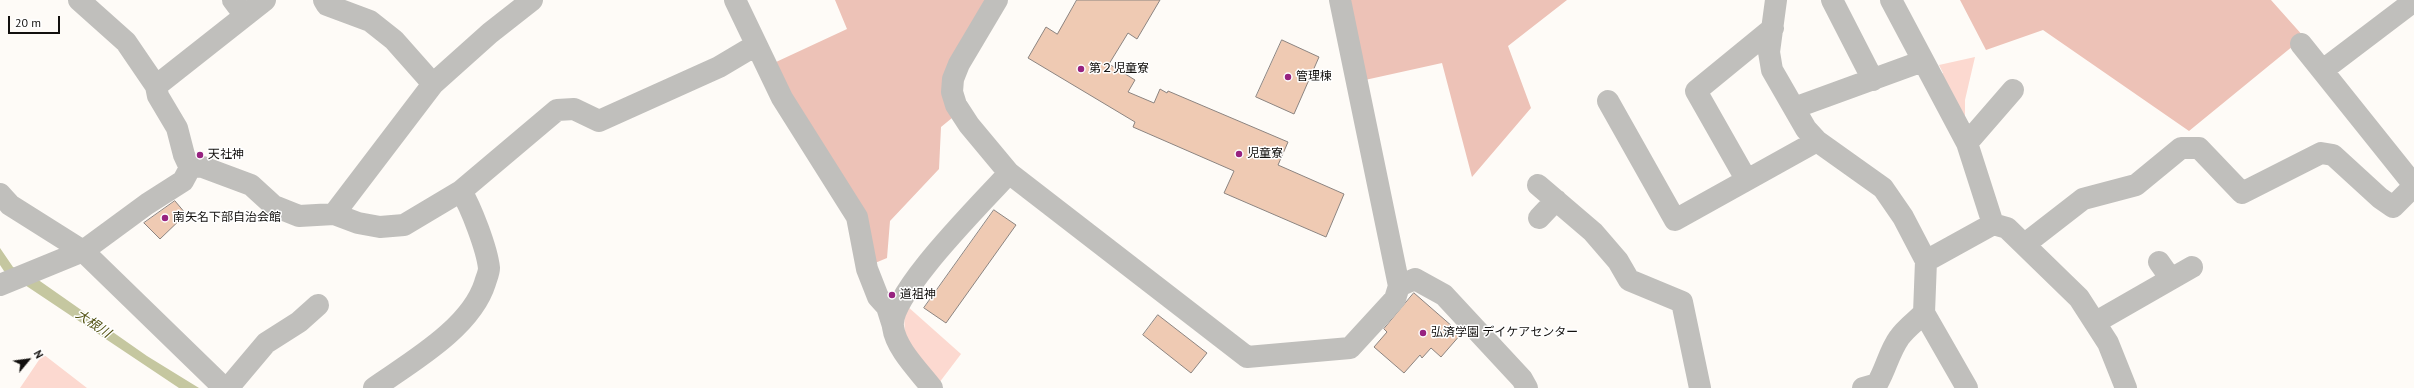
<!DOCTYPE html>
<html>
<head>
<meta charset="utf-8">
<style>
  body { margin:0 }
  #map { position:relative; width:2414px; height:388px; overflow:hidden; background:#fefbf7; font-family:"PT Sans",sans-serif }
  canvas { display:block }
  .north { position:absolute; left:8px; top:340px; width:40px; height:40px; -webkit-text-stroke:3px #fff; paint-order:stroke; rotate:61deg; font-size:11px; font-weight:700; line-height:16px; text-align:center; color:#12100e }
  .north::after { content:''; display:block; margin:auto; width:14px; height:18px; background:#12100e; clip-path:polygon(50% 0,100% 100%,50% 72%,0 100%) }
  .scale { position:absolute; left:8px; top:16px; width:52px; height:18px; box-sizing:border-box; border:2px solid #12100e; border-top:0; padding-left:5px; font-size:12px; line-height:14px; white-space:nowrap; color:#12100e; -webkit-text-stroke:3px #fff; paint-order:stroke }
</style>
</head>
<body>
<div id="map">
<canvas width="2414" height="388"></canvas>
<div class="north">N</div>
<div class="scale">20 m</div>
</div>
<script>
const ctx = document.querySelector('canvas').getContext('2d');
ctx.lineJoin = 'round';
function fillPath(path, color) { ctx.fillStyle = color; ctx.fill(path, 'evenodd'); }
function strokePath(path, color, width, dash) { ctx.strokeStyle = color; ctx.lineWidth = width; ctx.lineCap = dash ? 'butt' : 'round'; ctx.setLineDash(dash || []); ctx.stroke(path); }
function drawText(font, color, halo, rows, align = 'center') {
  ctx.font = font + ' "PT Sans","Noto Sans JP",sans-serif'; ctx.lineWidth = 3; ctx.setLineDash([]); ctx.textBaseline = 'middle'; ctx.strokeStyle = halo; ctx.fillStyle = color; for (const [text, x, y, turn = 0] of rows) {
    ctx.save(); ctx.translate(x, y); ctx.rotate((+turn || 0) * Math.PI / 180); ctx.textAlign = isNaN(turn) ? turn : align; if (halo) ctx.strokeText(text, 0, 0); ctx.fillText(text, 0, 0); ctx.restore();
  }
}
const green = new Path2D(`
  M1975 57 1965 100V118L1938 76 1943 73 1939 65Z
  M907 306 961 354 939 383 905 341 904 310Z
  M43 354 87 388H20Z`);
const forest = new Path2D(`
  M835 0H989L952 118 941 127 939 169 890 221 887 258 875 263 788 93 776 62 847 29Z
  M1349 0H1567L1508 46 1531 108 1472 177 1442 63 1365 80Z
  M1960 0H2271L2304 37 2189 131 2043 30 1986 50Z`);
const water = new Path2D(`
  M0 248 13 267 37 279 147 356 199 388H179L4 271 0 265Z`);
const building = new Path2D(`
  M1077 0H1160L1137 39 1128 33 1109 64 1135 80 1128 92 1154 103 1160 89 1167 93 1168 91 1288 142 1278 165 1344 194 1326 237 1224 193 1234 171 1133 127 1135 122 1028 58 1046 27 1057 34Z
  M1282 40 1319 57 1294 114 1256 97Z
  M175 201 186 214 160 239 144 223Z
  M994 210 1016 225 946 323 924 308Z
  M1414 293 1461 334 1441 357 1431 348 1422 358 1420 355 1404 373 1374 347 1387 332 1384 329Z
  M1158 315 1207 353 1191 373 1143 335Z`);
const minor = new Path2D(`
  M79 0 126 42 156 86 158 96 177 128 184 155 190 168
  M233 0 245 16
  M324 0 327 5 370 21 394 40 433 84
  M735 0 782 98 857 217 867 269 878 297 887 307 893 326
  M997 0 959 64 953 79 952 92 956 105 969 125 1009 173 1247 357 1350 348 1395 299 1399 286 1340 0
  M1776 0 1769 52 1772 70 1806 129 1817 141 1883 188 1903 217 1926 261 1924 313 1967 388
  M1832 0 1873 80
  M1891 0 1967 143 1993 224
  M2301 44 2414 185
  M2323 70 2414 1
  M156 86 265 0
  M1608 101 1675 220 1817 141
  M1794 108 1923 61
  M1967 143 2013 90
  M1746 179 1696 91 1773 28
  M1538 185 1593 232 1618 261 1629 280 1682 302 1700 388
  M0 194 10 205 83 251 224 388
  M334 214 433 84 490 33 532 0
  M1539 218 1556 200
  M2025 244 2083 199 2136 185 2181 148H2199L2242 193 2321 153 2333 155 2380 198 2393 207 2414 186
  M1926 261 1993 224 2007 228 2079 298 2108 343 2126 388
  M2159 262 2171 279
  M0 285 83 251 147 204 183 181 190 168 200 166 251 185 274 206 299 216 334 214 358 223 380 227 404 225 461 191 557 110 574 109 599 121 719 67 756 45
  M1399 286 1415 279 1444 295 1522 379 1527 388
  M2096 322 2192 267
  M228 388 266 343 299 322 318 305
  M374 388C411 362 471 328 485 283 486 279 489 273 489 268 487 249 471 207 461 191
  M932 388C919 371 896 349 893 327 889 294 985 200 1009 173
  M1863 388 1877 384C1886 369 1889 352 1899 338 1905 329 1916 321 1924 313`);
const markers = [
  [1081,69,4,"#972280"],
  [1288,77,4,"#972280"],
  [1239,154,4,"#972280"],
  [200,155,4,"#972280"],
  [165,218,4,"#972280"],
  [892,295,4,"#972280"],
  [1423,333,4,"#972280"]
];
const poiNames = [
  ["第２児童寮",1089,69],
  ["管理棟",1296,77],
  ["児童寮",1247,154],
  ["天社神",208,155],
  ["南矢名下部自治会館",173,218],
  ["道祖神",900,295],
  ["弘済学園 デイケアセンター",1431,333]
];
const waterNames = [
  ["大根川",93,324,34]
];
fillPath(green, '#fcd9d0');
fillPath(forest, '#edc2b7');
fillPath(water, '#c5c7a0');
fillPath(building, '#efcab3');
strokePath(building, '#8c8480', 1);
strokePath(minor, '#c0bfbc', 22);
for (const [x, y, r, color] of markers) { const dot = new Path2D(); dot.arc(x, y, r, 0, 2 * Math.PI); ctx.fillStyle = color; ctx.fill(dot); strokePath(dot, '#fff', 1.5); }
drawText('12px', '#12100e', '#fff', poiNames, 'left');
drawText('italic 13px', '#535314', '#fff', waterNames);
</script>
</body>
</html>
